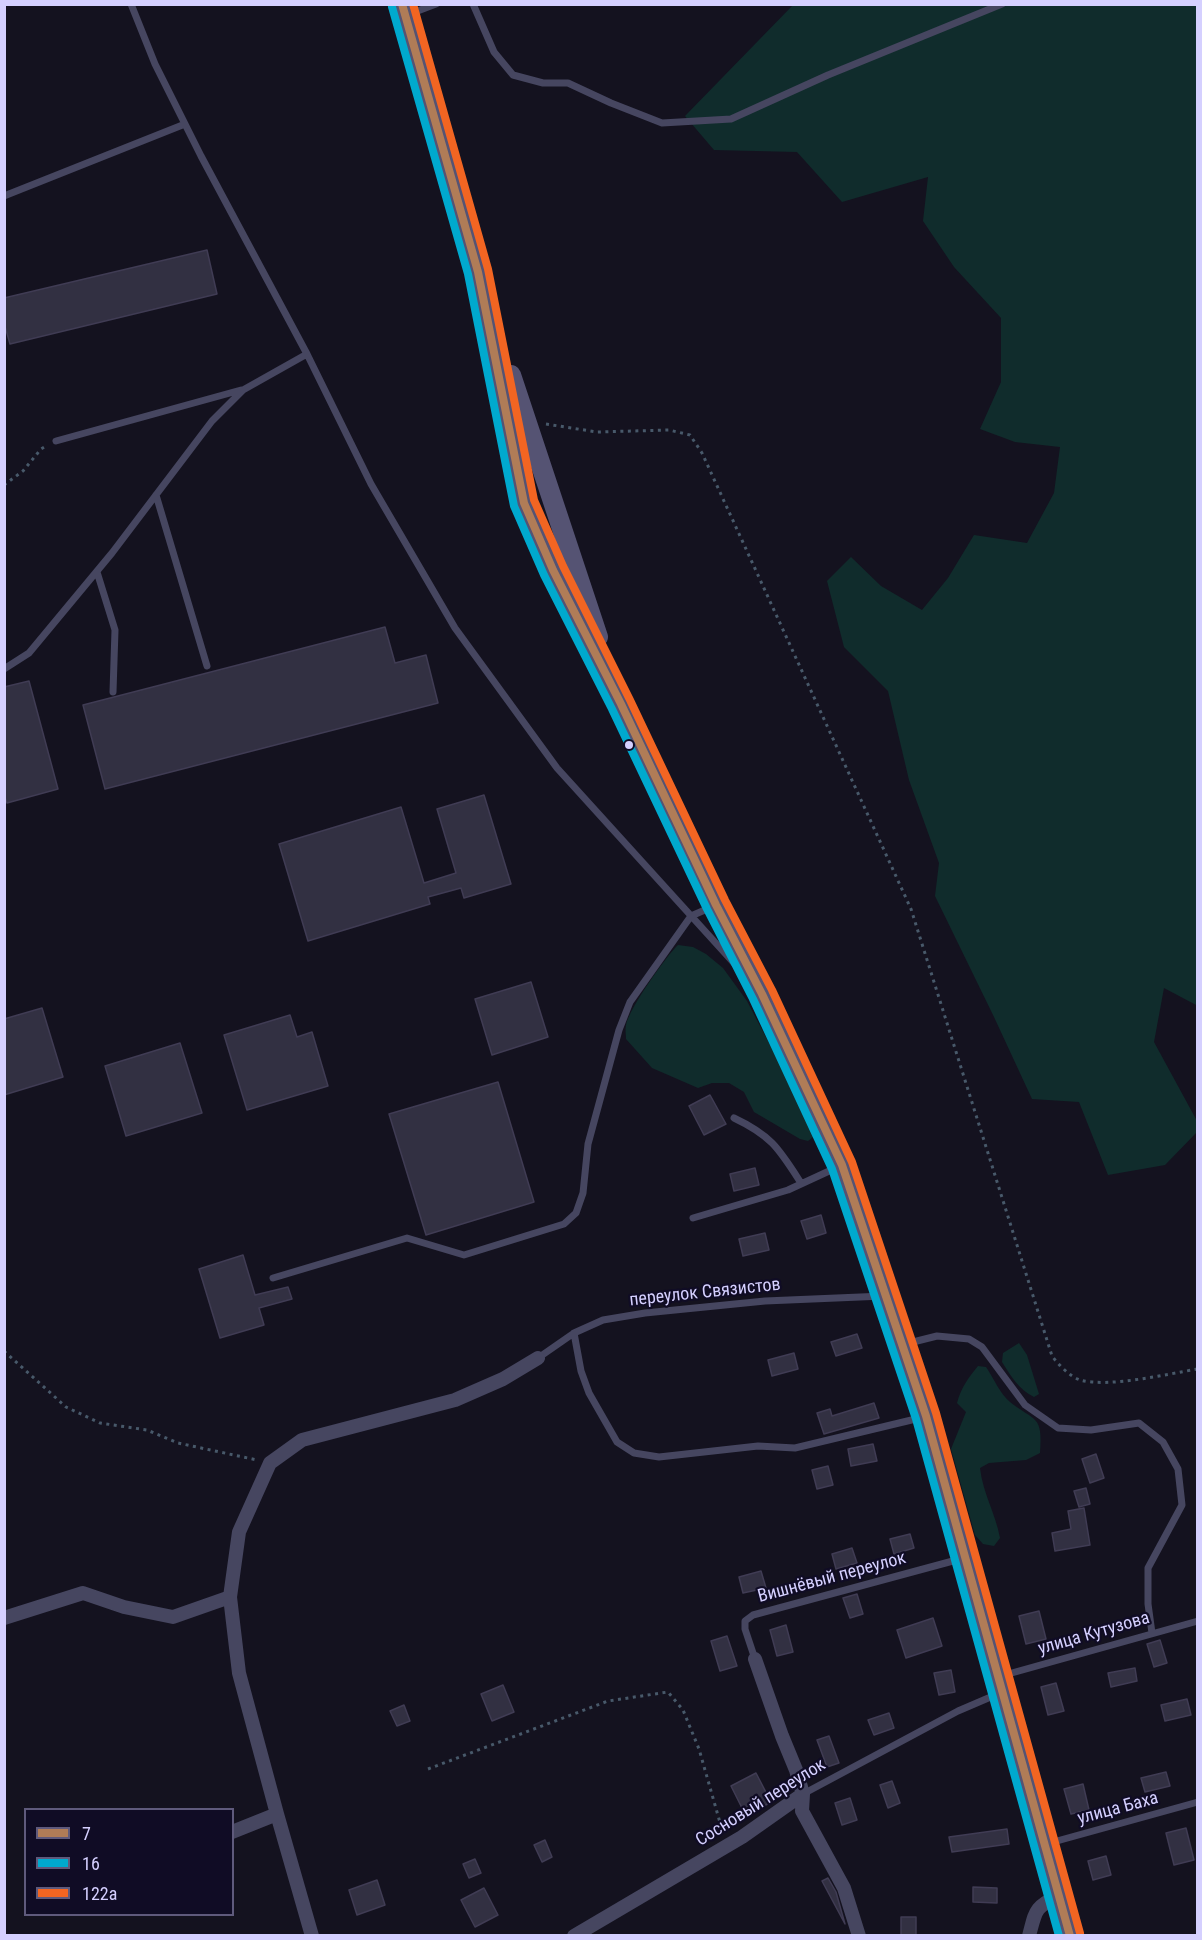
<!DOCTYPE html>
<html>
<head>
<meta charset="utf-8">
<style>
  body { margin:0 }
  #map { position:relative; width:1202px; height:1940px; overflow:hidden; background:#14121f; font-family:"Roboto Condensed",sans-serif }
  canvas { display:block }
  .frame { position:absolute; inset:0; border:6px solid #d5d0ff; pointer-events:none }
  .legend { position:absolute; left:24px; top:1808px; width:210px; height:108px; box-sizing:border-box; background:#100c25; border:2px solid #5f5a7c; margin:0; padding:8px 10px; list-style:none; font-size:18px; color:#d5d0ff }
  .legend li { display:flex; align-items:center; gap:12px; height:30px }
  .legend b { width:30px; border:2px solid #5f5a7c }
</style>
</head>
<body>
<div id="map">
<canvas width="1202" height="1940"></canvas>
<div class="frame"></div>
<ul class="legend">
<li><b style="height:8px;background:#b07c57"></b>7</li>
<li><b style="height:8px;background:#00a9ce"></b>16</li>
<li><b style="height:8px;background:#f26522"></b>122а</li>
</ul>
</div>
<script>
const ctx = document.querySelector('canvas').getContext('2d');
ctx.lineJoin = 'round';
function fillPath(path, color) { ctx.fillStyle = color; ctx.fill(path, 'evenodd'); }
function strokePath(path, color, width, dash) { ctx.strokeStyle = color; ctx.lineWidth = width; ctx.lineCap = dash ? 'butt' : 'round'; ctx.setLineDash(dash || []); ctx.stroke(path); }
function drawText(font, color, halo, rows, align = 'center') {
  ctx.font = font + ' "Roboto Condensed",sans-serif'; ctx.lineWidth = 4.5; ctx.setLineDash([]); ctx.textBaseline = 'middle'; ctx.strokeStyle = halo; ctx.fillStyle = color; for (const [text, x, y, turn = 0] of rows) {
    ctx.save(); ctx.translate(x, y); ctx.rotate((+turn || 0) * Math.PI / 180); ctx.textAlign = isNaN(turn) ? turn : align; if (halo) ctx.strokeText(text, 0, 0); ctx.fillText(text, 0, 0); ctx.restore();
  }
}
const green = new Path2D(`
  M793 5H1197L1198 1006 1164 988 1154 1042 1197 1121 1198 1131 1165 1165 1108 1175 1079 1102 1032 1099 994 1017 935 896 939 863 909 780 888 691 844 647 827 581 851 557 881 586 922 610 948 578 974 535 1027 543 1054 493 1060 447 1015 442 980 429 1001 382V318L954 267 923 221 928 177 842 202 797 152 714 150 685 116Z
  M678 945 693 947 706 954 723 968 747 1001 813 1127V1137L808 1141 800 1139 754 1112 744 1092 729 1083H712L698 1088 652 1068 626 1039C626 1035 625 1030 626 1025 629 1009 666 956 678 945Z
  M1019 1343 1027 1355 1039 1394 1034 1397C1019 1390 1011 1376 1002 1362L1003 1353Z
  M978 1366 986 1367C993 1377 1000 1394 1010 1402 1035 1422 1043 1414 1040 1453L1026 1460 989 1463 980 1468C983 1494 995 1512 1000 1538L994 1546 983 1544 975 1535 951 1449 966 1412 957 1403C961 1388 968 1378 978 1366Z`);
const building = new Path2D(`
  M207 250 217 294 10 344 4 323V298Z
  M385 627 395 663 426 655 438 703 105 789 83 705Z
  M29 681 58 789 7 803 4 795V687Z
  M484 795 511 884 464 898 461 888 428 897 430 904 308 941 279 844 401 807 424 883 456 873 437 809Z
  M531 982 548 1037 492 1055 475 999Z
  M42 1008 63 1077 4 1095V1019Z
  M290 1015 297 1037 312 1032 328 1086 247 1110 224 1035Z
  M180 1043 202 1113 126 1136 105 1066Z
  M498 1082 534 1202 426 1235 389 1114Z
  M710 1095 726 1124 704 1135 689 1106Z
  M755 1168 759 1185 734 1191 730 1174Z
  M821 1215 826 1233 807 1239 801 1221Z
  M765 1233 769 1250 743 1256 739 1239Z
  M243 1255 255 1295 288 1287 292 1299 259 1308 264 1325 220 1338 199 1269Z
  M857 1334 862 1348 836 1356 831 1342Z
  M794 1353 798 1369 772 1376 768 1360Z
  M874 1403 879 1418 824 1434 817 1413 830 1409 832 1416Z
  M873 1444 877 1461 851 1466 848 1449Z
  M1096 1454 1104 1478 1090 1483 1082 1459Z
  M828 1466 833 1485 817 1489 812 1470Z
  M1086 1488 1090 1504 1079 1507 1074 1491Z
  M1084 1508 1090 1545 1055 1551 1052 1533 1071 1529 1068 1511Z
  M910 1534 914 1548 894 1554 890 1539Z
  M852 1548 857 1563 836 1569 832 1554Z
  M761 1571 766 1588 743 1593 739 1577Z
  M857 1594 863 1614 850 1618 843 1598Z
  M1039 1611 1046 1639 1026 1644 1019 1616Z
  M933 1618 942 1646 906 1658 897 1630Z
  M786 1625 793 1652 777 1656 770 1630Z
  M727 1636 737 1666 720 1671 711 1641Z
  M1160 1640 1167 1663 1154 1667 1147 1644Z
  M1135 1668 1137 1681 1111 1687 1108 1673Z
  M951 1670 955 1692 939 1695 934 1673Z
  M1056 1683 1064 1711 1048 1715 1041 1687Z
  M503 1685 514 1712 492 1721 481 1694Z
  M1187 1699 1191 1715 1165 1721 1161 1705Z
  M404 1705 410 1721 397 1726 390 1711Z
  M889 1713 894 1728 874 1735 868 1720Z
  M829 1736 839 1763 827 1767 817 1740Z
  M1166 1772 1170 1786 1145 1792 1141 1778Z
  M756 1773 771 1802 746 1816 731 1786Z
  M892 1781 900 1803 888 1808 880 1785Z
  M1083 1784 1089 1810 1071 1814 1064 1789Z
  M850 1798 857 1820 842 1825 835 1803Z
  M1186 1828 1194 1860 1174 1865 1166 1833Z
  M1007 1829 1009 1844 952 1852 949 1837Z
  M545 1840 552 1857 542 1862 534 1845Z
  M1106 1856 1111 1875 1093 1880 1088 1861Z
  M475 1859 481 1873 469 1878 463 1864Z
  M828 1878 836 1892 845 1924 822 1881Z
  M377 1880 385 1905 357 1915 349 1890Z
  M973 1887 997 1888V1903L973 1902Z
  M484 1888 498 1915 475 1927 461 1900Z
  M901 1917H916V1935H901Z`);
const path = new Path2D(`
  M546 424 597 432 669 430 690 435 702 453 911 909 1052 1356C1059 1365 1069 1376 1080 1380 1109 1388 1167 1374 1198 1369
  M4 485 23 471 41 449 46 446
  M4 1351 66 1407 100 1423 147 1430 178 1443 257 1460
  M428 1769 608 1701 668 1692 683 1710 699 1749 723 1833`);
const service = new Path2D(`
  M131 4 155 64 201 156 307 354 371 484 455 628 557 768 742 972
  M473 4 494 52 513 75 543 83H568L611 103 662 123 731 119 828 75 1002 4
  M407 15 436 4
  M4 196 185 124
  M56 441 241 390
  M156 495 207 666
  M97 572 115 630 113 692
  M4 669 29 653 112 553 212 421 243 390 307 354
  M734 1118C772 1136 779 1149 801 1183
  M693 1218 788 1190 840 1166
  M273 1278 407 1238 464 1255 564 1224 576 1213 583 1193 588 1144 619 1030 630 1002 691 916 714 906
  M574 1333 581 1371 589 1393 617 1442 634 1453 659 1457 758 1446 795 1448 924 1417
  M905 1344 937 1336 969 1339 982 1347 1025 1405 1058 1428 1091 1430 1139 1423 1163 1442 1178 1469 1182 1505 1148 1568V1604L1152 1633
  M538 1358 574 1333 603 1320 645 1313 765 1301 884 1296
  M755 1659 745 1629V1621L753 1615 964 1558
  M1001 1676 1198 1621
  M803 1794 958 1711 1000 1693
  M1046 1844 1198 1802`);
const minor = new Path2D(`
  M4 1618 83 1593 124 1607 173 1617 230 1597
  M755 1659 782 1736 796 1770 803 1794 802 1811 844 1888 859 1936
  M232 1832 277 1814
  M312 1936 277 1814 239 1673 230 1597 239 1532 270 1463 302 1440 455 1400 503 1379 538 1358
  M574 1936 742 1837 803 1794
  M1029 1936C1036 1910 1034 1908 1059 1895`);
const secondary = new Path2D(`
  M402 4 478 272 524 503 553 570 621 704 716 905 762 994 842 1165 926 1416 1070 1936
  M511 375 598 637`);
const bus1 = new Path2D(`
  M402 4 478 272 524 503 553 570 621 704 716 905 762 994 842 1165 926 1416 1070 1936`);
const bus2 = new Path2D(`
  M392 7 468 274 514 506 544 575 612 709 707 909 753 999 832 1169 916 1419 1059 1936`);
const bus3 = new Path2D(`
  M413 4 488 269 534 500 563 566 630 700 725 900 772 990 852 1162 936 1413 1080 1933`);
const markers = [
  [629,745,5,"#d5d0ff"]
];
const streetNames = [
  ["переулок Связистов",705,1293,-6],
  ["Вишнёвый переулок",832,1578,-15],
  ["улица Кутузова",1094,1634,-16],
  ["Сосновый переулок",761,1803,-32],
  ["улица Баха",1118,1809,-15]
];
fillPath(green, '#102c2c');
fillPath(building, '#323042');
strokePath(building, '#403c54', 1.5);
strokePath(path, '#48596a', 3, [3, 4.5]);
strokePath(service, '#464660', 7);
strokePath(minor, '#464660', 14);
strokePath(secondary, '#555373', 20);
strokePath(bus1, '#b07c57', 8);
strokePath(bus2, '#00a9ce', 8);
strokePath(bus3, '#f26522', 8);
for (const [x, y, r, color] of markers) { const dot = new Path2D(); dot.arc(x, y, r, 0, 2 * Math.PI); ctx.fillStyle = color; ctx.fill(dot); strokePath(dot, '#100c25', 2); }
drawText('18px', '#d5d0ff', '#100c25', streetNames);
</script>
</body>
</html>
